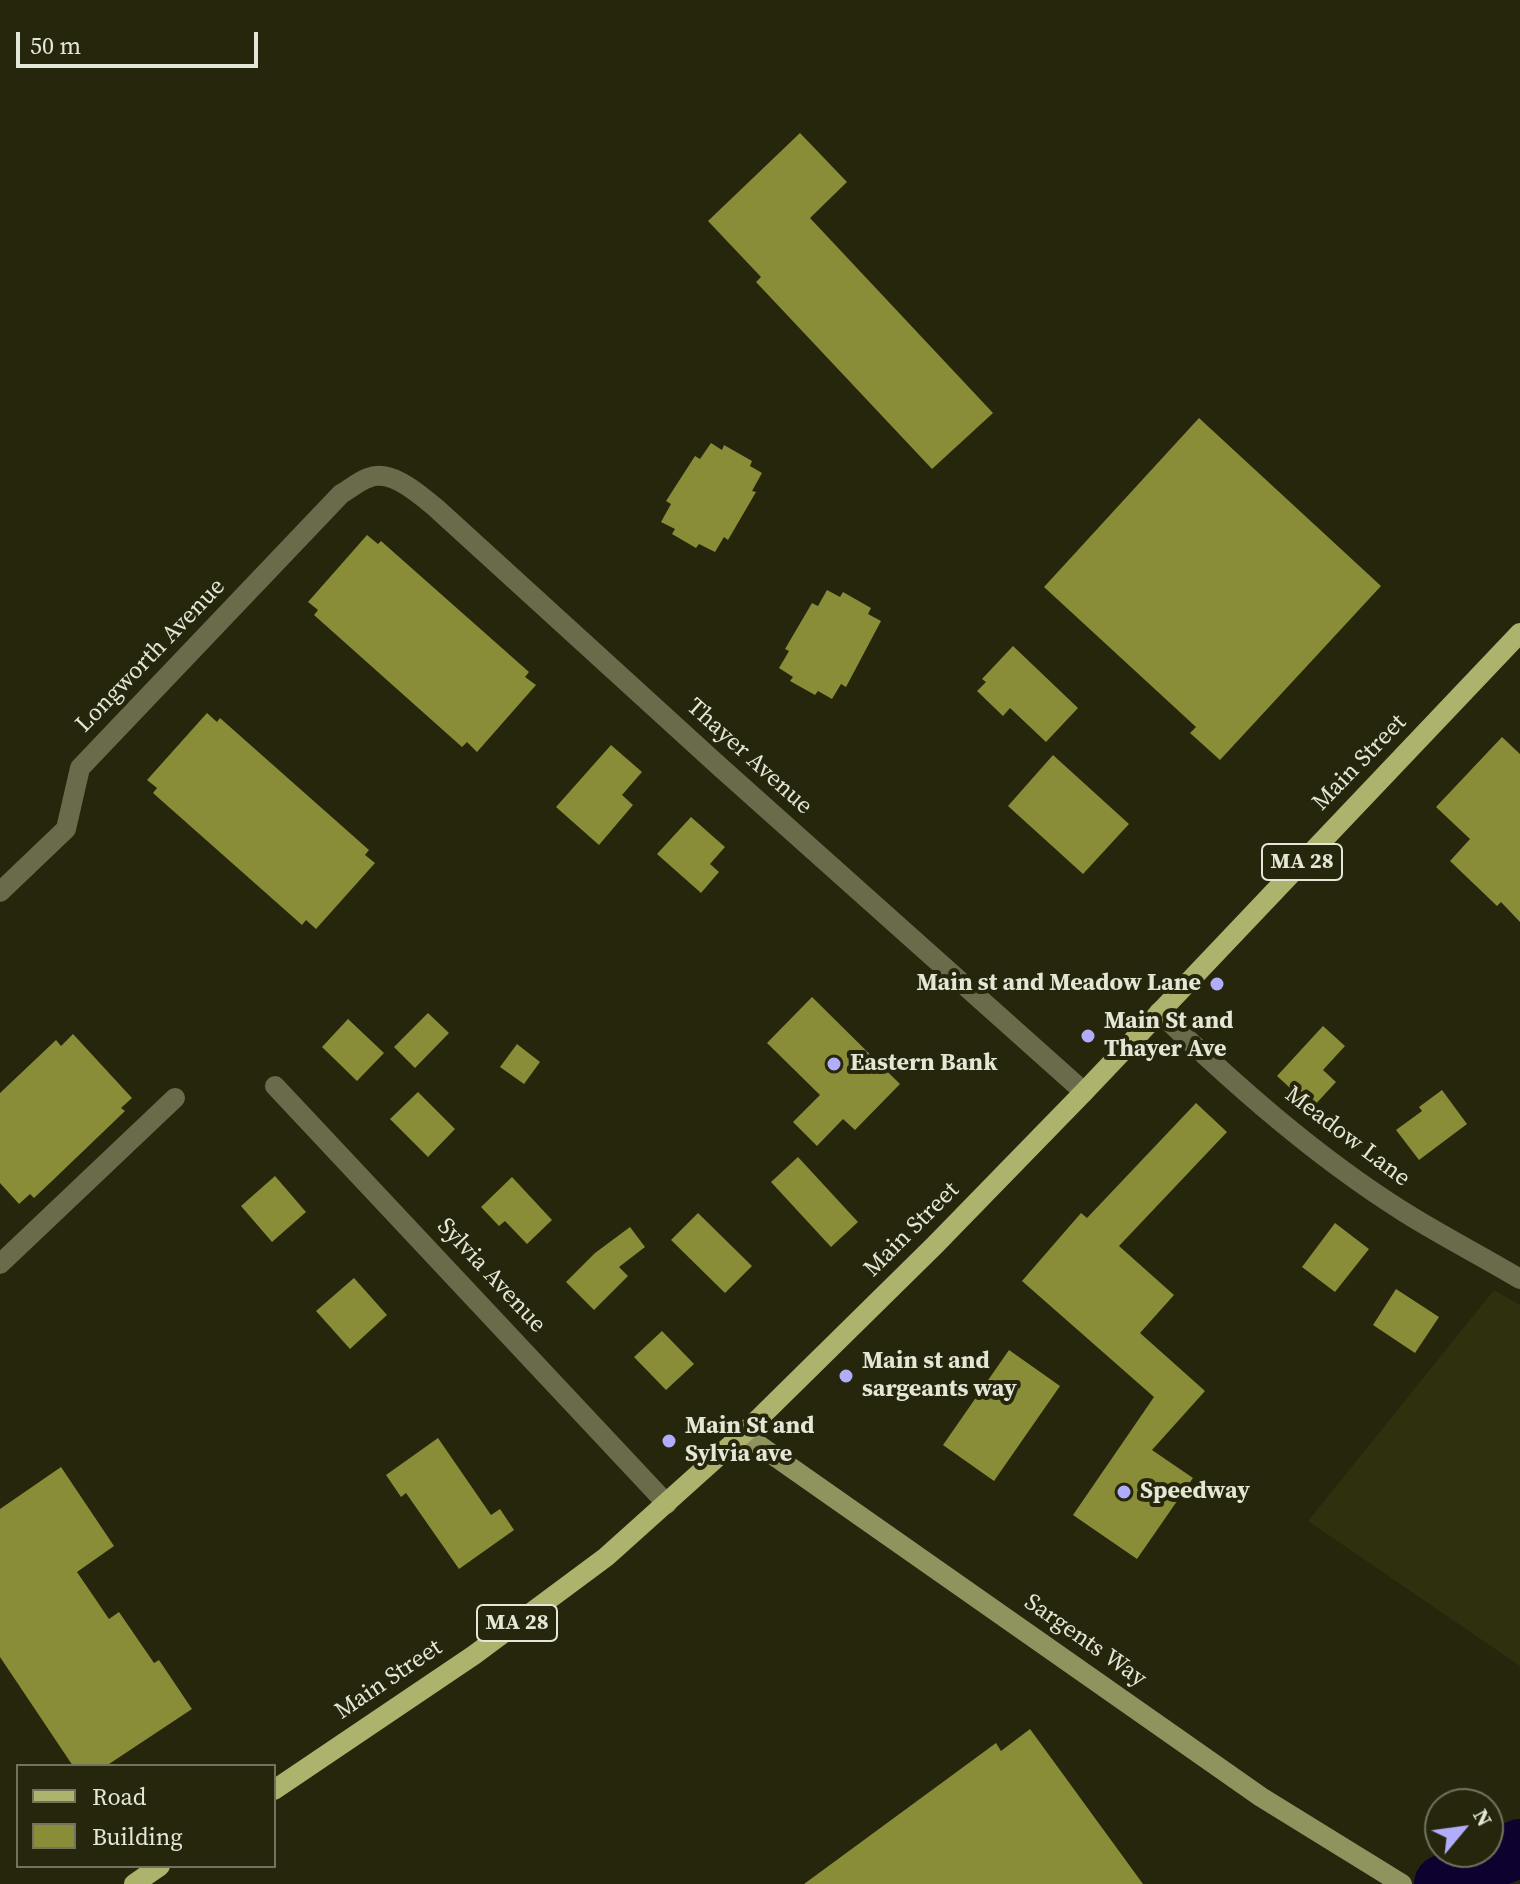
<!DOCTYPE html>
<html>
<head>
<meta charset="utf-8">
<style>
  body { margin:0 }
  #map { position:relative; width:1520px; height:1884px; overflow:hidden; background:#25260c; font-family:"Source Serif 4",serif }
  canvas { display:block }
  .legend { position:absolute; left:16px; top:1764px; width:260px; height:104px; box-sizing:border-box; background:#25260c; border:2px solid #71735d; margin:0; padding:10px 14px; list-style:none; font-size:24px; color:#e4e6d6 }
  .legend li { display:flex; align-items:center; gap:16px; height:40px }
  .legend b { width:40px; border:2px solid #71735d }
  .north { position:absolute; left:1424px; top:1788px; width:80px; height:80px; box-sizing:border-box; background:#25260c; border:2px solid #71735d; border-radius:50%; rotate:61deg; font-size:22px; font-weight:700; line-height:32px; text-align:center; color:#e4e6d6 }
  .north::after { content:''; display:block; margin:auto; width:28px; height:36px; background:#b1adfa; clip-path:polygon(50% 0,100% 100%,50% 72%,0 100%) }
  .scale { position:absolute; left:16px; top:32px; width:242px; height:36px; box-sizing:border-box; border:4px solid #e4e6d6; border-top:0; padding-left:10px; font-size:24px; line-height:28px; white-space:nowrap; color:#e4e6d6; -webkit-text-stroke:6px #25260c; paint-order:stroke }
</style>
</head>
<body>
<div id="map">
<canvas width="1520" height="1884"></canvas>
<ul class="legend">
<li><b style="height:10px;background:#adb26d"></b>Road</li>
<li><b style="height:22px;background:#898d38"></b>Building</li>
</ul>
<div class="north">N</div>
<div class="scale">50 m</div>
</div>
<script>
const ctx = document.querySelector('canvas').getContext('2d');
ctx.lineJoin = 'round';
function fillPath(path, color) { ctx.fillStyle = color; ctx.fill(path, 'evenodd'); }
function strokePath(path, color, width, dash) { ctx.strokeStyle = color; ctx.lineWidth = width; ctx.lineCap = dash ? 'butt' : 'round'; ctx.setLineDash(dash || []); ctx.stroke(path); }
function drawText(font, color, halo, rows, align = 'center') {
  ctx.font = font + ' "Source Serif 4",serif'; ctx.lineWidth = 8; ctx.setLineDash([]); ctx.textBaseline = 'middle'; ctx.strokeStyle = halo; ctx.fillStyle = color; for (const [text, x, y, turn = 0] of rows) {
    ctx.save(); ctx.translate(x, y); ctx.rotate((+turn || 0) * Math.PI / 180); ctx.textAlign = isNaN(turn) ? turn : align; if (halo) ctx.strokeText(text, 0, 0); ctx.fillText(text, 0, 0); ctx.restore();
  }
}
const built = new Path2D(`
  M1494 1290 1520 1305V1666L1308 1521Z`);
const river = new Path2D(`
  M1443 1884 1474 1867 1520 1848`);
const building = new Path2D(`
  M800 133 847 182 810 218 993 413 932 469 756 282 761 277 708 221Z
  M1199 418 1381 586 1220 760 1190 733 1196 727 1044 587Z
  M711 443 722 450 724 445 752 461 750 466 762 473 752 491 756 492 728 540 724 537 715 552 699 544 696 548 672 534 675 529 661 522 671 504 666 501 695 456 700 459Z
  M367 535 378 544 381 541 529 672 525 677 536 685 477 752 467 742 462 747 314 615 318 610 308 602Z
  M827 590 840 597 843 592 871 608 868 614 881 621 846 687 841 684 832 699 818 691 815 695 790 681 793 677 779 668 789 651 785 649 812 603 818 606Z
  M1013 646 1078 708 1046 742 1010 708 1003 716 977 691 986 682 982 679Z
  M207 713 217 722 220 718 369 850 365 855 375 863 316 929 306 920 302 925 153 793 157 788 147 780Z
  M1502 737 1520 754V922L1501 902 1497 906 1450 861 1470 839 1436 807Z
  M611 745 642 772 622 795 633 805 599 845 556 807Z
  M1053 755 1129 824 1083 874 1008 806Z
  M691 817 725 847 710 864 719 872 701 893 657 854Z
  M812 997 900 1084 855 1130 843 1119 817 1146 793 1122 820 1095 767 1043Z
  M428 1013 449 1033 415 1068 394 1047Z
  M348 1019 384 1053 357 1081 322 1047Z
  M1323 1026 1345 1046 1323 1070 1336 1082 1312 1108 1277 1076Z
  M73 1034 132 1098 121 1108 125 1111 52 1181 34 1198 30 1194 19 1204 0 1183V1093L56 1040 61 1046Z
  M517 1044 540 1062 524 1084 500 1067Z
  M1442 1090 1467 1124 1419 1160 1396 1130 1422 1111 1419 1107Z
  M418 1092 455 1129 428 1157 390 1119Z
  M1196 1103 1227 1132 1119 1246 1174 1295 1140 1333 1205 1391 1152 1450 1193 1478 1137 1559 1073 1515 1154 1397 1022 1281 1081 1213 1087 1218Z
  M798 1157 858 1222 831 1247 771 1182Z
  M275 1176 306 1212 272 1242 241 1206Z
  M512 1177 552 1220 527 1244 505 1221 499 1226 481 1207Z
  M698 1213 752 1266 725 1293 671 1240Z
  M1335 1223 1369 1249 1335 1292 1302 1267Z
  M630 1227 645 1247 619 1267 628 1276 594 1310 566 1282 595 1253Z
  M354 1278 387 1315 350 1349 316 1311Z
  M1396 1289 1439 1317 1415 1353 1373 1325Z
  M662 1331 694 1364 666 1390 634 1357Z
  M1009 1350 1060 1386 994 1481 943 1445Z
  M438 1438 491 1515 500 1509 514 1530 459 1569 406 1493 401 1497 386 1475Z
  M61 1467 114 1546 77 1572 109 1619 119 1612 154 1663 159 1660 192 1709 106 1766H73L0 1657V1509Z
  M1030 1729 1143 1884H804L996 1743 1001 1751Z`);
const street = new Path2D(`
  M0 892 66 829 80 768 341 494C350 489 359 481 368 478 391 468 420 495 436 508L719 766 1084 1092
  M1159 1012C1235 1085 1315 1156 1404 1212 1442 1236 1482 1256 1520 1279
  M275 1086 667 1504
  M0 1264 175 1098`);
const secondary = new Path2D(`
  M743 1434 1261 1797 1402 1884`);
const primary = new Path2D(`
  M274 1790 474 1655 606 1557 743 1434 935 1245 1084 1092 1520 633
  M134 1884 160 1866`);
const markers = [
  [1217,984,8,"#b1adfa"],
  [1088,1036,8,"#b1adfa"],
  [834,1064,8,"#b1adfa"],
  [846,1376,8,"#b1adfa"],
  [669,1441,8,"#b1adfa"],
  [1124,1492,8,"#b1adfa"]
];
const shields = [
  [1302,862,80],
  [517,1623,80]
];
const shieldNames = [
  ["MA 28",1302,862],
  ["MA 28",517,1623]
];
const streetNames = [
  ["Longworth Avenue",151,656,-46],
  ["Thayer Avenue",749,757,42],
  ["Main Street",1360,763,-46],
  ["Meadow Lane",1347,1137,37],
  ["Main Street",912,1230,-45],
  ["Sylvia Avenue",491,1276,47],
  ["Sargents Way",1085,1641,35],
  ["Main Street",389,1680,-34]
];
const poiNames = [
  ["Main st and Meadow Lane",1201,984,"right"],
  ["Main St and",1104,1022],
  ["Thayer Ave",1104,1050],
  ["Eastern Bank",850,1064],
  ["Main st and",862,1362],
  ["sargeants way",862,1390],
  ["Main St and",685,1427],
  ["Sylvia ave",685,1455],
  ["Speedway",1140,1492]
];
fillPath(built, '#2e300e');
strokePath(river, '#0d012f', 58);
fillPath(building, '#898d38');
strokePath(street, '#696b4a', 20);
strokePath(secondary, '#8f935e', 20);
strokePath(primary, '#adb26d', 20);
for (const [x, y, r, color] of markers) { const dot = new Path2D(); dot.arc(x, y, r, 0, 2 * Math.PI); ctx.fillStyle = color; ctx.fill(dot); strokePath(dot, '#25260c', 3); }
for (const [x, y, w] of shields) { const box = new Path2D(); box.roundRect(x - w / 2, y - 18, w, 36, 6); ctx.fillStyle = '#25260c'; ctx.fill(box); strokePath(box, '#e4e6d6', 2); }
drawText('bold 22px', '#e4e6d6', null, shieldNames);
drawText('24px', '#e4e6d6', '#25260c', streetNames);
drawText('bold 24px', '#e4e6d6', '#25260c', poiNames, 'left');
</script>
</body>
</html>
